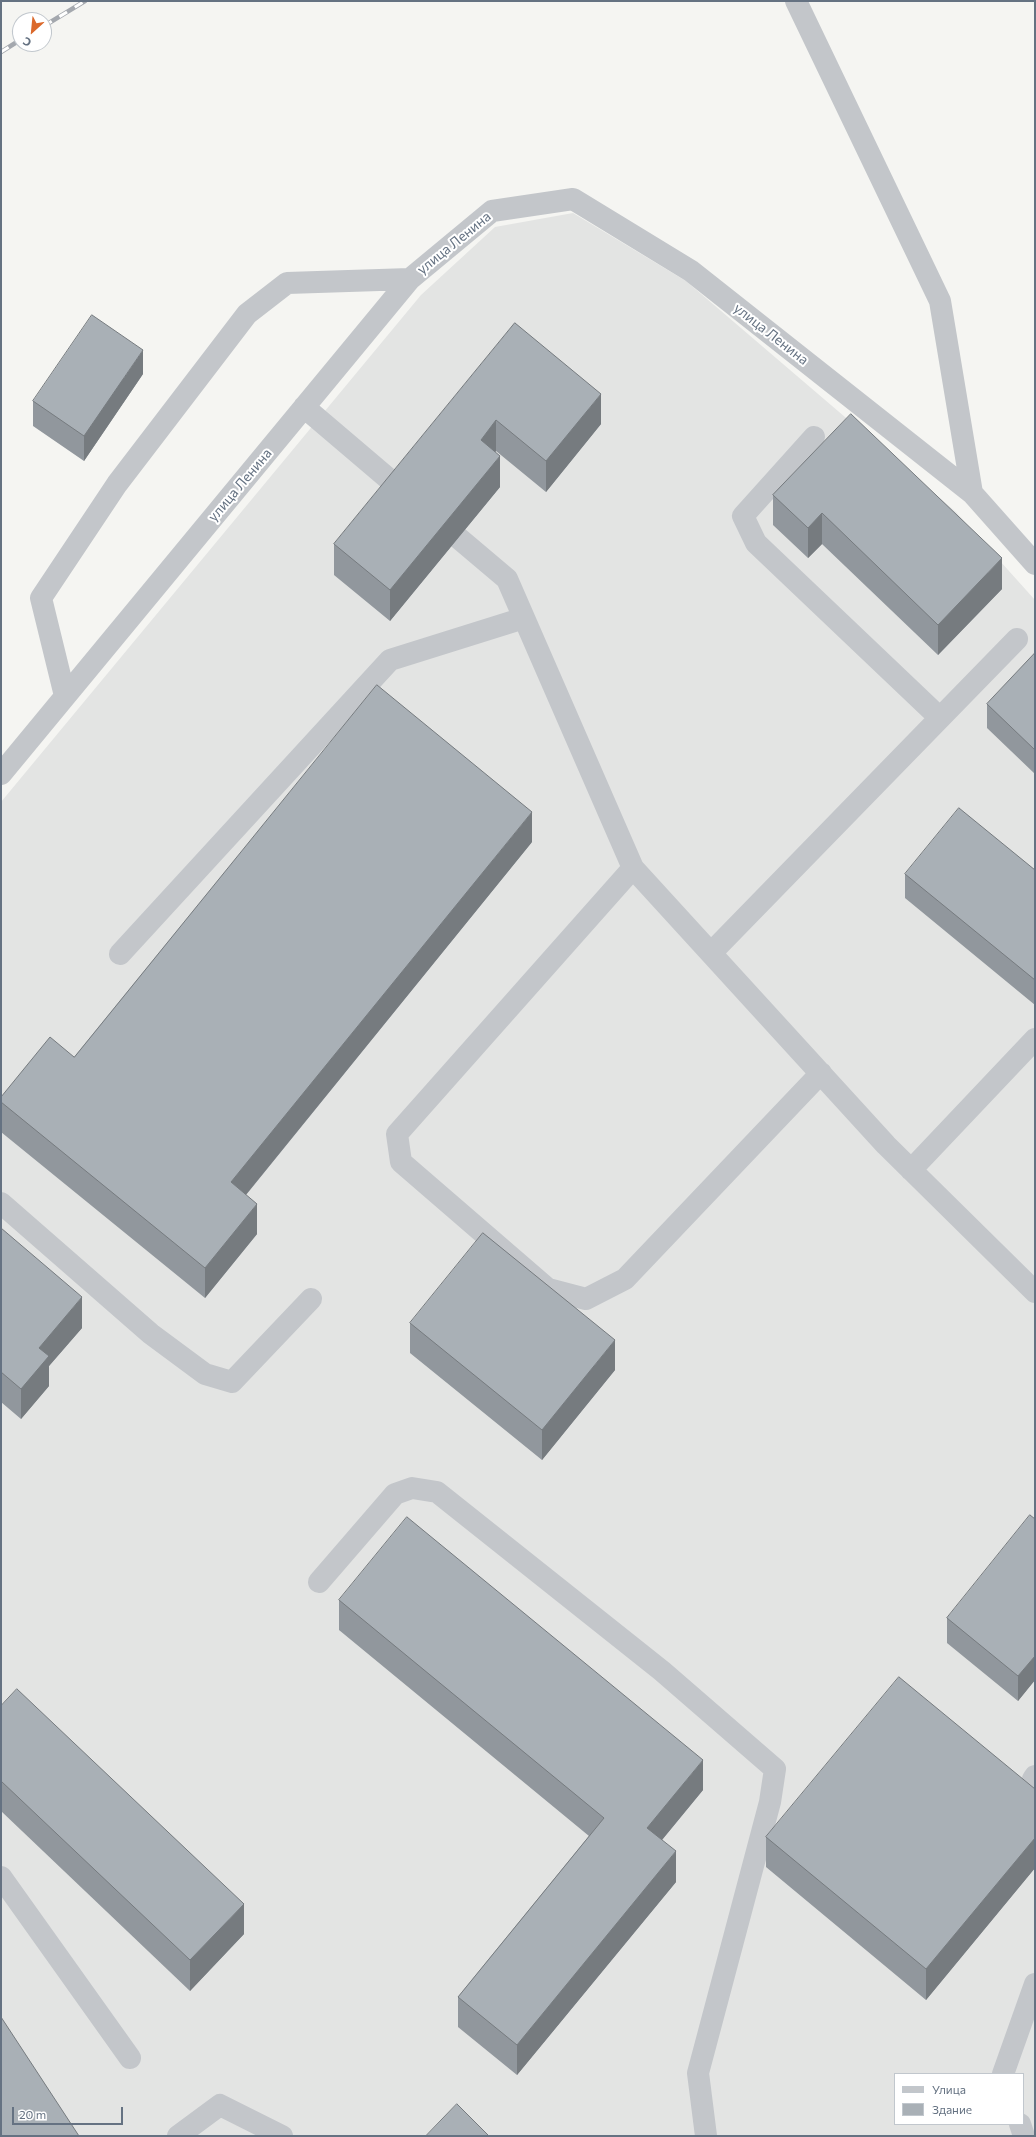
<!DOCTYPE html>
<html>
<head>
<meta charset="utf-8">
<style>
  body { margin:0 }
  #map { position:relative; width:1036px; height:2137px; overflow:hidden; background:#f5f5f2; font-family:Commissioner,sans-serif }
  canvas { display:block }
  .frame { position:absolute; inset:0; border:2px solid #657282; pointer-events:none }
  .legend { position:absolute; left:894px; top:2073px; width:130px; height:52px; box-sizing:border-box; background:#fff; border:1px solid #c1c7cd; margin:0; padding:5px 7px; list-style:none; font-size:12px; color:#657282 }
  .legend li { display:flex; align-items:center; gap:8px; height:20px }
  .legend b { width:20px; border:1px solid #c1c7cd }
  .north { position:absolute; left:12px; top:12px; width:40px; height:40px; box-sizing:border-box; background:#fff; border:1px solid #c1c7cd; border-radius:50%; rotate:207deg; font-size:11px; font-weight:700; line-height:16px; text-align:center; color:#657282 }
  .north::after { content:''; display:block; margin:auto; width:14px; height:18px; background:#db692c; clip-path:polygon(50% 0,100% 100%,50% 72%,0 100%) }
  .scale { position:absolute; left:12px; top:2107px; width:111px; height:18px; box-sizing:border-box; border:2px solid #657282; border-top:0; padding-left:5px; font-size:12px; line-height:14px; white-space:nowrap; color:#657282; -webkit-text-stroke:3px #fff; paint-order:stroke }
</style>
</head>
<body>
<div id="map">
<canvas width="1036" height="2137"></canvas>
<div class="frame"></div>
<ul class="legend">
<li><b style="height:5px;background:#c3c6ca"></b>Улица</li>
<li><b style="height:11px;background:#a9b0b6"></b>Здание</li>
</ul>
<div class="north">С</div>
<div class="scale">20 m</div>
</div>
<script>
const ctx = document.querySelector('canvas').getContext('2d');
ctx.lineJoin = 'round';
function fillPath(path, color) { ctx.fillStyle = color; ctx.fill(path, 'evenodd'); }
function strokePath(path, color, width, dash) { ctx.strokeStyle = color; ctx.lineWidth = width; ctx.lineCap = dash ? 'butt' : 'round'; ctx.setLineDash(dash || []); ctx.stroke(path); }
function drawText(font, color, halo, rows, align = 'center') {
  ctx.font = font + ' Commissioner,sans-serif'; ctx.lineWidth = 4; ctx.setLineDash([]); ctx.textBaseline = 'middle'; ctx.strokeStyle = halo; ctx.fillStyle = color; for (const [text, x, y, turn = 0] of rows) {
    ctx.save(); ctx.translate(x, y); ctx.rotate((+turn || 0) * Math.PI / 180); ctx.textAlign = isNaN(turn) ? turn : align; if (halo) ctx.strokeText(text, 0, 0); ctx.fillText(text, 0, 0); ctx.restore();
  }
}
const built = new Path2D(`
  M573 213 686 281 956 512 1035 600V2136H1V802L421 295 495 227ZM895 2074H1023V2124H895Z`);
const minor = new Path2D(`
  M796 1 940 301 972 493
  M304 407 411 498
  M814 437 743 516 756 543 940 718
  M436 519 507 579 633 868 886 1145 1035 1292
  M65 696 41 598 117 484 247 314 287 283 410 279
  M1 774 410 279 492 211 573 199 691 271 972 493 1035 564
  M633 868 397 1134 401 1162 548 1289 586 1299 625 1279 821 1073
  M711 953 1017 639
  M120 954 390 660 524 618
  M911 1170 1035 1039
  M1 1203 151 1334 205 1374 232 1382 311 1299
  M319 1582 395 1494 412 1488 437 1492 662 1671 775 1769 770 1802 698 2073 706 2136
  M1033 1779 1035 1776
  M1 1877 130 2058
  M1003 2074 1035 1984
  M1020 2124 1024 2136
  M178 2136 220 2105 282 2136`);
const rail = new Path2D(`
  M44 26 85 1
  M1 52 20 40`);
const wall = new Path2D(`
  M515 323 601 424 546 492 496 451 495 452 500 487 390 621 334 575V544Z
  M143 374 84 461 33 426V401Z
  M851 414 1002 589 938 655 822 544 808 558 773 525V495Z
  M1035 653V774L987 728V704Z
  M532 842 246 1195 257 1234 205 1298 1 1132V1097L74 1057Z
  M1035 870V1005L905 898V874Z
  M1 1228 82 1328 49 1366V1386L21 1419 1 1402Z
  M410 1323 615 1370 542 1460 410 1353Z
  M1035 1519V1680L1018 1701 947 1643V1618Z
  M339 1600 703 1790 662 1840 676 1882 517 2075 458 2027V1997L589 1836 339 1630Z
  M1 1706 244 1934 190 1991 1 1811Z
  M1035 1789V1868L926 2000 766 1867V1837Z`);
const shadedWall = new Path2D(`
  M143 350V374L84 461V436Z
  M601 394V424L546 492V461Z
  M496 420V451L481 471V440Z
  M500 456V487L390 621V590Z
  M822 513V544L808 558V528Z
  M1002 558V589L938 655V625Z
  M532 812V842L231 1213V1182Z
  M257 1204V1234L205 1298V1268Z
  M82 1297V1328L49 1366V1386L21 1419V1389L39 1348Z
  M615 1340V1370L542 1460V1430Z
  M1035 1656V1680L1018 1701V1676Z
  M703 1760V1790L647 1858V1828Z
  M1035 1838V1868L926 2000V1969Z
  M676 1851V1882L517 2075V2045Z
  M244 1904V1934L190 1991V1960Z`);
const building = new Path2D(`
  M92 315 143 350 84 436 33 401Z
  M515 323 601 394 546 461 496 420 481 440 500 456 390 590 334 544Z
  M851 414 1002 558 938 625 822 513 808 528 773 495Z
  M1035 653V750L987 704Z
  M377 685 532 812 231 1182 257 1204 205 1268 1 1102V1097L50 1037 74 1057Z
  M959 808 1035 870V980L905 874Z
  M1 1228 82 1297 39 1348 49 1356 21 1389 1 1372Z
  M483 1233 615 1340 542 1430 410 1323Z
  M1030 1515 1035 1519V1656L1018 1676 947 1618Z
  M407 1517 703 1760 647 1828 676 1851 517 2045 458 1997 604 1818 339 1600Z
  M899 1677 1035 1789V1838L926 1969 766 1837Z
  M17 1689 244 1904 190 1960 1 1781V1706Z
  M1 2017 79 2136H1Z
  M457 2104 489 2136H426Z`);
const streetNames = [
  ["улица Ленина",454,243,-39],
  ["улица Ленина",771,334,38],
  ["улица Ленина",240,485,-50]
];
fillPath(built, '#e3e4e3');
strokePath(minor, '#c3c6ca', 22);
strokePath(rail, '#a4a8ae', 4.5);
strokePath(rail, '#fff', 3, [9]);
fillPath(wall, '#91979d');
fillPath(shadedWall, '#767b7f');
fillPath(building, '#a9b0b6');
strokePath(building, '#767b7f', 1);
drawText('14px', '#657282', '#fff', streetNames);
</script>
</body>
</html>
